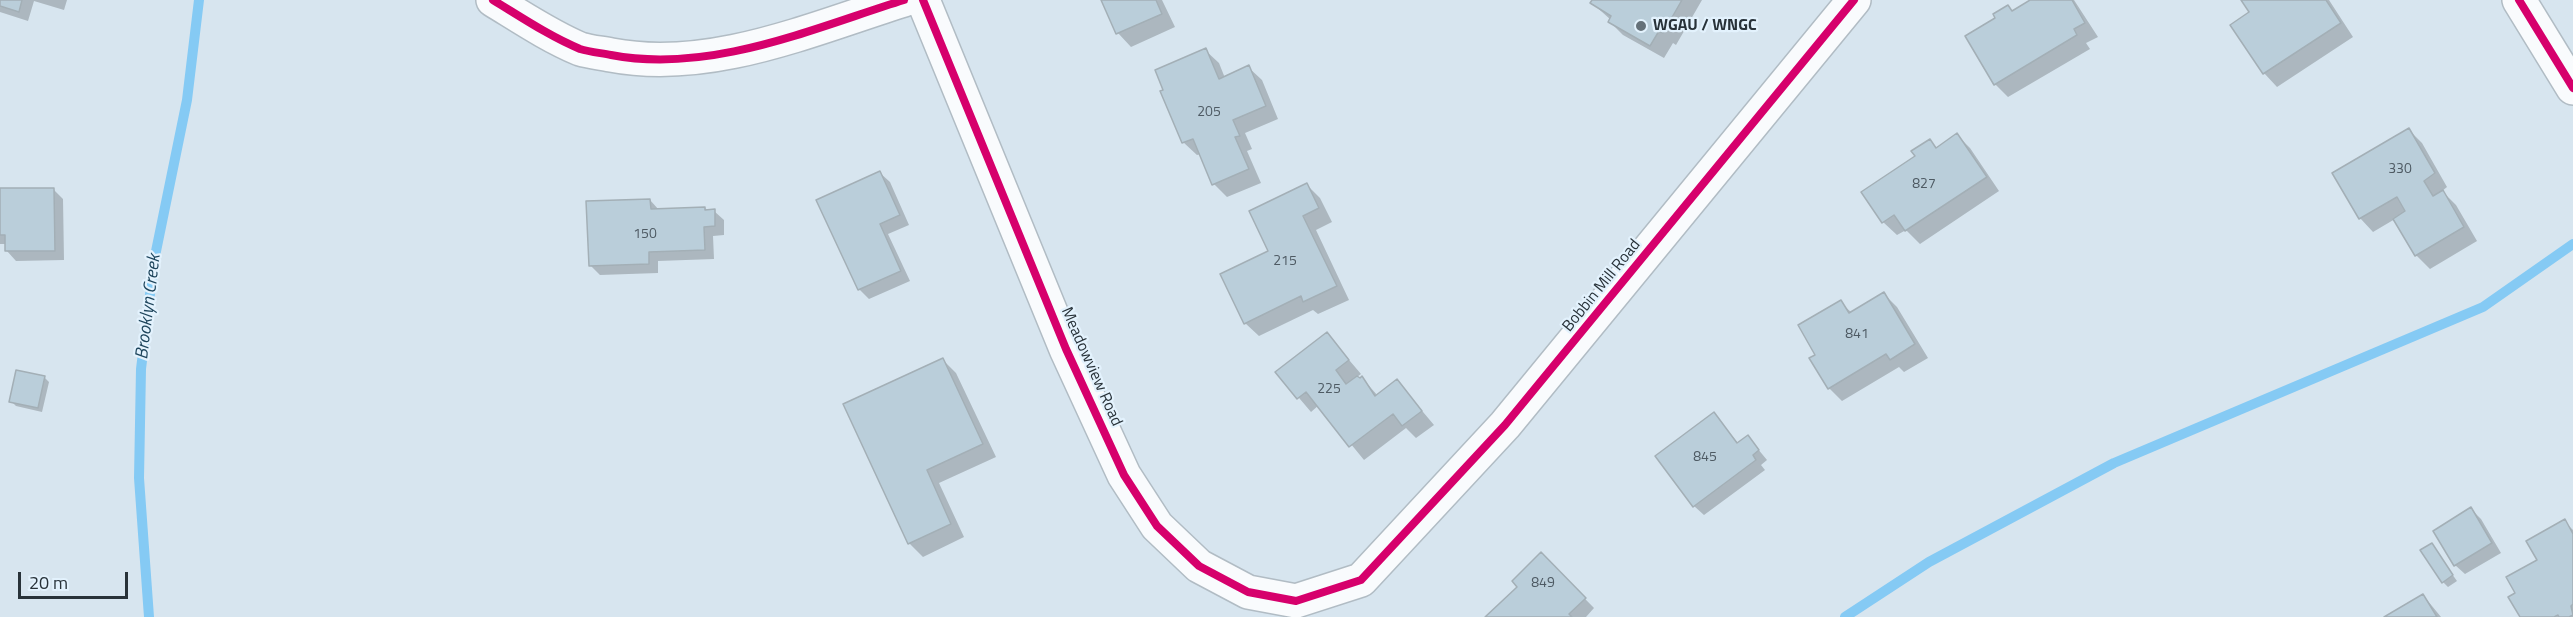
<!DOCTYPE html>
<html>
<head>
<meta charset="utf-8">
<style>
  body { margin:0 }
  #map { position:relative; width:2573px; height:617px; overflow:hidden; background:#d7e5ef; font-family:"Titillium Web",sans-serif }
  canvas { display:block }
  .scale { position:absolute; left:18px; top:572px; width:110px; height:27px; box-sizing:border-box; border:3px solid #283239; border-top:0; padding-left:8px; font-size:18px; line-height:21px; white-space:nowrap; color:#283239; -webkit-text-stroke:4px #e3f2fd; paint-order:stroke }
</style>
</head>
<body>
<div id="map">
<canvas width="2573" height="617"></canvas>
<div class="scale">20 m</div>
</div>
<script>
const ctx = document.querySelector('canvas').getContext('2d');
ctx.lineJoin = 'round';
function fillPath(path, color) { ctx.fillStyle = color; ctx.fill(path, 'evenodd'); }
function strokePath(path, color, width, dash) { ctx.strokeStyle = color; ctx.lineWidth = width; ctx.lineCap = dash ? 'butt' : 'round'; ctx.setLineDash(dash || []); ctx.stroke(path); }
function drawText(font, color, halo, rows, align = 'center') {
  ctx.font = font + ' "Titillium Web",sans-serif'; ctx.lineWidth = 4.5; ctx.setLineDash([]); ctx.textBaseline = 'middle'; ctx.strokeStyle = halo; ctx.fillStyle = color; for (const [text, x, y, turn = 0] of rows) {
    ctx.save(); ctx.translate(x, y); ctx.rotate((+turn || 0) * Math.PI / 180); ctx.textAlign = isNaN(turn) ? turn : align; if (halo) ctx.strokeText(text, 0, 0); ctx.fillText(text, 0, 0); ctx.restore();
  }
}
const shadow = new Path2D(`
  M0 0H67L64 10 34 1 28 21 0 12Z
  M1102 0H1162L1175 27 1131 47 1118 33Z
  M1594 0H1702L1676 45 1673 43 1664 58 1623 35 1609 21 1611 20 1592 3Z
  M2033 0H2074L2098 37 2086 43 2090 49 2008 97 1995 84 1997 18 2008 7 2013 12Z
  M2243 0H2329L2353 37 2277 87 2264 73 2232 25 2251 12Z
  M1205 50 1219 63 1225 78 1248 67 1262 80 1278 119 1245 133 1252 149 1247 151 1261 183 1227 197 1214 184 1201 154 1197 155 1183 142Z
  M2409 130 2422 143 2447 187 2442 191 2456 205 2477 241 2430 269 2416 255 2395 219 2373 232 2360 218 2334 173Z
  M1957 135 1970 148 1999 191 1920 244 1906 230 1897 235 1883 222 1917 157 1929 141 1937 148Z
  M880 173 890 182 909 225 888 234 910 281 869 299 859 289Z
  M1307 185 1320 198 1332 222 1316 230 1349 300 1318 314 1313 310 1259 336 1245 323 1270 252Z
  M53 189 63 199 64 260 16 261 7 251V244H0V190Z
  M650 200 659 210 705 208 708 211H714L724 220V235L713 236 714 259 658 261V273L600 275 590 265Z
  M1884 294 1897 307 1928 358 1904 372 1899 367 1842 401 1829 388 1817 355 1840 302 1852 313Z
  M1327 334 1361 374 1357 377 1360 380 1362 378 1378 396 1397 381 1434 425 1416 438 1406 428 1364 460 1319 405 1311 412 1277 372Z
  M943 360 956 373 996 457 939 483 964 537 923 557 910 544 845 405Z
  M44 377 49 382 42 412 16 406 11 401Z
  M1714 414 1738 443 1748 437 1767 460 1761 465 1765 470 1704 515 1694 506Z
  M2471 509 2481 519 2501 553 2465 574 2455 565Z
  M2564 521 2573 530V617H2521L2517 594Z
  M2431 545 2457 581 2448 587 2443 582Z
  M1541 554 1594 608 1586 617H1488L1519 587Z
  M2423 595 2441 617H2387Z`);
const stream = new Path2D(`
  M149 617 139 478 141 369 154 261 187 100 199 0
  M1845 617 1929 562 2114 463 2483 307 2573 244`);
const building = new Path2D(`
  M0 0H22L19 12 0 6Z
  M1101 0H1156L1162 14 1116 34Z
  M1592 0H1682L1663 33 1659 31 1650 46 1608 22 1611 16 1590 3Z
  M2030 0H2072L2085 23 2074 29 2077 35 1994 85 1965 36 1995 18 1993 14 2008 5 2012 11Z
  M2241 0H2326L2341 23 2263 74 2230 25 2249 12Z
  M1206 48 1219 79 1249 65 1266 106 1233 120 1240 136 1235 137 1249 169 1212 185 1193 139 1182 143 1160 91 1163 90 1155 70Z
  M2409 128 2435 173 2424 181 2433 196 2443 190 2464 227 2415 256 2393 219 2405 211 2397 197 2359 219 2332 173Z
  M1957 133 1987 177 1905 231 1894 215 1882 223 1861 192 1915 156 1911 151 1930 139 1936 148Z
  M880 171 900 215 880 224 901 271 858 290 816 200Z
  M1307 183 1319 208 1303 216 1337 286 1303 302 1301 296 1244 324 1220 274 1268 251 1249 211Z
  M0 188H54L55 251H5V235H0Z
  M650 199 651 209 705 207V210L715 209V226L704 227 705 250 649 252V264L589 266 586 201Z
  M1884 292 1915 344 1890 360 1886 354 1828 389 1809 358 1815 355 1798 325 1841 300 1849 313Z
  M1327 332 1349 360 1336 370 1346 384 1357 376 1360 378 1362 376 1375 396 1397 379 1422 411 1402 426 1393 414 1349 447 1306 392 1297 399 1275 372Z
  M943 358 983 444 927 470 951 524 908 544 843 404Z
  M16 370 45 376 38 408 9 402Z
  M1714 412 1737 443 1748 435 1759 450 1753 455 1756 460 1693 507 1655 456Z
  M2471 507 2492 543 2454 566 2433 531Z
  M2565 519 2573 534V604L2571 606 2573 615 2569 617H2559L2558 615 2554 617H2520L2508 597 2515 593 2506 577 2537 560 2526 541Z
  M2432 543 2453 575 2442 583 2420 550Z
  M1541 552 1586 598 1569 614 1572 617H1485L1517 587 1512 581Z
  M2423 594 2437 617H2384Z`);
const minor = new Path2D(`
  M493 0C521 17 549 36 580 49 590 52 601 53 611 55 710 74 811 29 904 0
  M923 0 1066 349 1124 475 1157 526 1199 566 1248 592 1296 601 1361 580 1505 425 1854 0
  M2519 0 2573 88`);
const cycleway = new Path2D(`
  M493 0C521 17 549 36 580 49 590 52 601 53 611 55 710 74 811 29 904 0
  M923 0 1066 349 1124 475 1157 526 1199 566 1248 592 1296 601 1361 580 1505 425 1854 0
  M2519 0 2573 88`);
const markers = [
  [1641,26,6,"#657179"]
];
const numberNames = [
  ["205",1209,113],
  ["330",2400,170],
  ["827",1924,185],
  ["150",645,235],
  ["215",1285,262],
  ["841",1857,335],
  ["225",1329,390],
  ["845",1705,458],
  ["849",1543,584]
];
const poiNames = [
  ["WGAU / WNGC",1653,26]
];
const streetNames = [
  ["Bobbin Mill Road",1602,286,-51],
  ["Meadowview Road",1091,367,66]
];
const waterNames = [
  ["Brooklyn Creek",149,307,-83]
];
fillPath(shadow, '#0003');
strokePath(stream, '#85caf4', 10);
fillPath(building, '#baceda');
strokePath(building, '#a3afb6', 1.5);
strokePath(minor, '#b1bcc4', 36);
strokePath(minor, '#f9fbfd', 33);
strokePath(cycleway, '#d6006c', 8);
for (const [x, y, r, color] of markers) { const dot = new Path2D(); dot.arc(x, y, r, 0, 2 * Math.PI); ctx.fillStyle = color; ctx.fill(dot); strokePath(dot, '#e3f2fd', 2); }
drawText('14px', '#4e5a63', null, numberNames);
drawText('bold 16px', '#283239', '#e3f2fd', poiNames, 'left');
drawText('16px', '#283239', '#e3f2fd', streetNames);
drawText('italic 18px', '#1e455c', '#e3f2fd', waterNames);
</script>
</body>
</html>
